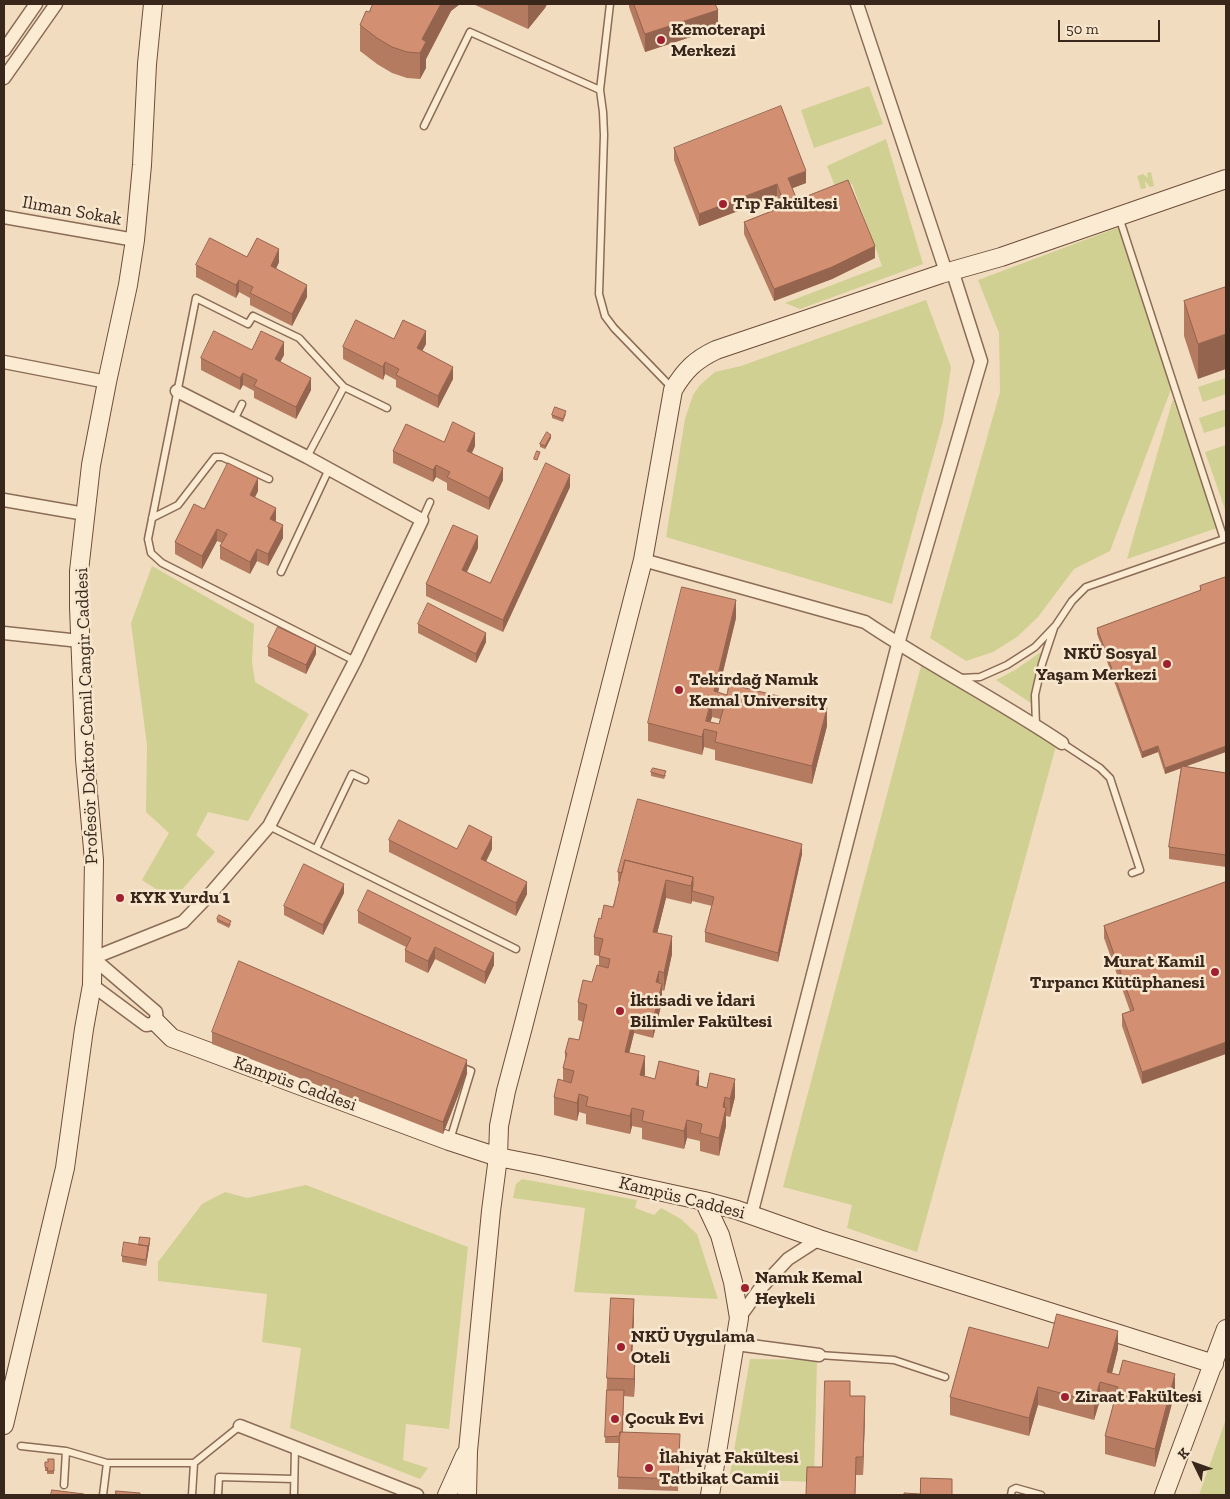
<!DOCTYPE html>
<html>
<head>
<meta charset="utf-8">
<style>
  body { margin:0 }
  #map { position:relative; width:1230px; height:1499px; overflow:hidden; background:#f1dcbf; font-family:"Zilla Slab",serif }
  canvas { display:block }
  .frame { position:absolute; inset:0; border:5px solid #39271b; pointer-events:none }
  .north { position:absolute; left:1170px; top:1439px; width:50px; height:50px; -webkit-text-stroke:4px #f8e7cf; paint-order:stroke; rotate:312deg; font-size:14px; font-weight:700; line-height:20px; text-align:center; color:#39271b }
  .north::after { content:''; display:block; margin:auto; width:18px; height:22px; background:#39271b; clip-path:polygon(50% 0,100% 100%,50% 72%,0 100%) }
  .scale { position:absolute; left:1058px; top:20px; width:102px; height:22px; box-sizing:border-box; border:2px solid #39271b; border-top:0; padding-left:6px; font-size:15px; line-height:18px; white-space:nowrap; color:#39271b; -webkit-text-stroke:4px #f8e7cf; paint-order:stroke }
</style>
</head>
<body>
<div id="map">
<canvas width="1230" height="1499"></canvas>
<div class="frame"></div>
<div class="north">K</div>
<div class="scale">50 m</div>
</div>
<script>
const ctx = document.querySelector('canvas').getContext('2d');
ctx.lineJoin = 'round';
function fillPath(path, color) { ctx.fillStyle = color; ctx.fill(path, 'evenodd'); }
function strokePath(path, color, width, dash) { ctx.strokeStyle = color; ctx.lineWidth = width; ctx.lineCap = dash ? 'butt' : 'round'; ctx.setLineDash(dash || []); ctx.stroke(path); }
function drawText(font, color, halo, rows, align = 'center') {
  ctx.font = font + ' "Zilla Slab",serif'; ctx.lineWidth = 5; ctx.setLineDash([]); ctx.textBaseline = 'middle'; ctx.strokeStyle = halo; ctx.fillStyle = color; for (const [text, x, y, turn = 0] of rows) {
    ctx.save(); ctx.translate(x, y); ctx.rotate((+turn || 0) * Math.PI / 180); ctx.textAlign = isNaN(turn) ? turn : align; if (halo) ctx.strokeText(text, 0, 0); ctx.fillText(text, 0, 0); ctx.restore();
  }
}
const green = new Path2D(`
  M869 86 883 124 814 148 801 110Z
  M886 139 923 264 800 309 785 303 882 266 852 184 822 195 835 186 827 166Z
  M1151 172 1154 186 1150 187 1145 181 1146 188 1141 189 1137 176 1143 174 1148 178 1147 173Z
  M1122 226 1173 384 1110 551 1074 569 1038 617 1017 637 993 652 966 661 930 638 1000 392 999 333 978 280Z
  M926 300 951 367 943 421 892 604 666 537 685 419 693 395 700 385 715 372 741 366Z
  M1226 378V394L1203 402 1198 387Z
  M1173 399 1217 528 1127 559Z
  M1226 409V426L1204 433 1199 418Z
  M1226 445V512L1205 452Z
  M152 566 254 624 252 662 255 682 309 714 248 821 208 812 196 835 215 852 173 900 142 880 169 833 146 812 147 745 131 623Z
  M1041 652 1043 653C1036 668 1032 683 1033 700L1031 703 996 680 1015 670Z
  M921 666 1056 746 917 1252 847 1228 852 1205 783 1187Z
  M522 1179 637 1200 635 1208 654 1215 661 1208 681 1219 697 1234 718 1299 574 1292 585 1208 513 1198 516 1184Z
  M306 1185 468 1247 449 1429 406 1424 403 1460 428 1468 420 1479 290 1428 301 1348 262 1342 267 1294 158 1281V1262L202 1204 225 1192 247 1198Z
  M750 1359 817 1360 814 1482 729 1479Z
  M1226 1419V1495H1199Z`);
const lane = new Path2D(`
  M610 4 600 90 603 112 604 135 599 294 605 316 614 328 673 389
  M424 126 470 32 600 90
  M344 387 387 408
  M234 420 242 404
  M307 457 344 387 299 338 253 316 248 324 196 298 148 539 151 553 162 563 355 661
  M152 518 178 505 215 457H222L269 479
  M422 520 430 502
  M281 572 329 469
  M961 678 980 677 1007 665 1035 647 1056 625 1072 601 1086 587 1224 539 1119 217
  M1036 726 1035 695 1042 664 1054 628
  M1062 743 1100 768 1110 778 1140 870 1132 873
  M269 826 516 949
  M316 849 352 774 365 780
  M450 1140 471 1071 461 1067
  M819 1355 894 1360 945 1377
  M21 1446 66 1451 107 1463H194
  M64 1485 66 1451
  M103 1495 107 1463
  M192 1495 194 1463 240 1426
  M218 1495 219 1477 294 1479
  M294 1495 295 1448
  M1011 1495 1012 1490 1016 1488 1041 1495`);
const street = new Path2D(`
  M857 4 946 272
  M4 50 36 4
  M4 78 56 4
  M4 217 135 240
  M4 362 107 382
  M4 500 85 514
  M643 560 865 622C929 665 998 700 1062 743
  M4 633 80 641
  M92 985 146 1025 157 1023 156 1012 93 958 183 922 212 892 269 826 355 661 422 520 307 457 177 391
  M751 1215 898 644 981 361 952 270
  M739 1318 759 1290 788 1259 819 1239
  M736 1344 819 1355
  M240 1426 417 1495`);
const secondary = new Path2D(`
  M157 1023 172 1038 449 1141 498 1157 539 1165 704 1201 737 1210 819 1239 1214 1364
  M704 1201 720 1235 733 1282 739 1318 710 1495
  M4 1425 65 1168 84 1029 92 985 94 860 85 759 79 607V571L91 465 107 382 128 285 135 240 142 165 147 64 153 4
  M447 1495 465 1455
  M467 1495 468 1451 491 1211 498 1157 499 1126 506 1091 523 1027 643 560 673 390C685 370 695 360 716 350L941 274 1001 257 1226 179
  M1164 1495 1226 1329`);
const wall = new Path2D(`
  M373 4H460L451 11 426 59V68L420 79 407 78 392 73 377 64 360 51V25L369 12Z
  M473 4H547L545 8 528 29Z
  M629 4H715L718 28 645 52 629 7Z
  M674 148 806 183 792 188 797 200 875 258 832 279 774 301 744 234V222L781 207 777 196 699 226 674 160Z
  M247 257 279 262 276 269 307 297 292 326 250 305V298L239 292 236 298 196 277V265Z
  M1226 287 1198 379 1184 336V301Z
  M394 339 426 344 422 351 453 379 438 408 396 387V380L385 374 383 380 343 359V347Z
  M252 350 284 355 280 362 311 390 296 419 254 398V391L243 385 240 390 201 370V358Z
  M566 414 563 422 552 418V415Z
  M551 438 545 449 540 447V444Z
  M444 442 475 446 472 453 503 480 489 510 447 490V483L436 477 433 482 393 463V451Z
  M570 487 503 632 426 596V584L478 548 467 572 490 583Z
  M258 491 255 497 276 520 275 521 283 538 268 566 257 561 250 574 220 559V546L222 543 217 541 202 569 175 554V542L204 509Z
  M1226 577 1185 766 1226 773V867L1169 859V847L1181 768 1165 774 1158 752 1142 758 1097 634V628L1200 591V586Z
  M736 618 718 693 827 726 812 784 715 760V750L704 747 702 755 648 741V723ZM712 717 720 719 719 724 710 722Z
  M418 624 486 642 476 663 418 633Z
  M268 647 316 654 306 674 268 656Z
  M651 772 666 775 664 779 651 776Z
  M389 840 457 849H492L486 862 527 894 516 916 389 852Z
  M802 854 778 962 705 942V932L712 906 692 901 691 904 666 898 657 933 672 954 664 991 662 990V1002L653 1038 634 1033 629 1053 645 1074 644 1076 655 1079 699 1086 735 1097 730 1117 726 1116V1126L719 1156 700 1151V1141L687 1138 684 1149 642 1139V1128L632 1126 630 1134 586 1124V1114L579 1112 577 1121 554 1115V1097L563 1081V1068L565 1062V1053L579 1040 583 1022 578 1020V1002L592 982 599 966V956L594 955V937L601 919 613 907 620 882 618 881V872Z
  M1226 882 1142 1084 1122 1026V1014L1130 1011 1104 938V926Z
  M344 893 323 935 284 915V906Z
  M358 911 494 965 485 984 435 959 428 973 405 962V950L406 947 358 923Z
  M217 919 231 924 229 928 217 922Z
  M212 1032 467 1073 443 1134 212 1044Z
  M150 1241 146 1266 122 1262V1256L139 1245Z
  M634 1317 632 1360 635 1378 634 1397 624 1396 623 1432 680 1446 678 1491 618 1489 619 1443H605L607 1378Z
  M1048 1348 1118 1349 1112 1373 1175 1392 1155 1467 1105 1454V1436L1114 1404 1100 1400 1094 1420 1038 1405 1029 1436 950 1415V1397Z
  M850 1396 865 1414 863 1475H856L855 1495H806L822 1467Z
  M54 1459V1474H47V1471H45V1462H48Z`);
const shadedWall = new Path2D(`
  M441 4H460L451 11 426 59V68L420 79V53L422 39Z
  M528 4H547L545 8 528 29Z
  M718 10V28L645 52V34Z
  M806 171V183L788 190V178Z
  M777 184V196L699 226V214Z
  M875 246V258L832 279 774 301V289Z
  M279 249V262L271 279V266Z
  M239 280V292L236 298V285Z
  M307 285V297L292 326V314Z
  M426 331V344L417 361V348Z
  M1226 334V369L1198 379V344Z
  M284 342V355L275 372V359Z
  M385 362V374L383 380V367Z
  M453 367V379L438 408V396Z
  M243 373V385L240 390V378Z
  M311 378V390L296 419V407Z
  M475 433V446L467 463V451Z
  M551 435V438L545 449V446Z
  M436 465V477L433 482V470Z
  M503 468V480L489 510V498Z
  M570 475V487L503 632V620Z
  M258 478V491L250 507V495Z
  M276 508V520L270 531V519Z
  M283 525V538L268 566V554Z
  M217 529V541L202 569V556Z
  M478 536V548L462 582V570Z
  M257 549V561L250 574V562Z
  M736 600V618L716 700 714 691Z
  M486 633V642L476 663V654Z
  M316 645V654L306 674V665Z
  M712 699V717L708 730 706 721Z
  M827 708V726L812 784V766Z
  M704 729V747L702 755V737Z
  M1158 746V752L1142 758V752Z
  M1226 746V752L1165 774V768Z
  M492 837V849L481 871V859Z
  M802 844V854L778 962V953Z
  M693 877V892L692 891V901L691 904V886Z
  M666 880V898L653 950V932Z
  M527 882V894L516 916V903Z
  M344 884V893L323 935V925Z
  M672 936V954L664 991V973Z
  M435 947V959L428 973V961Z
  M494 953V965L485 984V972Z
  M659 971V989L656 982Z
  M662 984V1002L653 1038V1020Z
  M634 1015V1033L625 1070V1052Z
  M1226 1042V1054L1142 1084V1072Z
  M645 1056V1074L640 1093V1075Z
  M467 1060V1073L443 1134V1122Z
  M699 1071V1089L696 1085Z
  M735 1079V1097L730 1117V1099Z
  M579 1094V1112L577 1121V1103Z
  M725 1097V1113L726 1108V1126L719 1156V1138L723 1107Z
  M632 1108V1126L630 1134V1116Z
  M687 1120V1138L684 1149V1131Z
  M150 1238V1241L146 1266V1260Z
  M634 1299V1317L631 1378V1360Z
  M1118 1331V1349L1109 1385 1107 1372Z
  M635 1360V1378L634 1397V1379Z
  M1175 1374V1392L1155 1467V1449Z
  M1100 1382V1400L1094 1420V1402Z
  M1038 1387V1405L1029 1436V1418Z
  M865 1396V1414L863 1475V1457Z`);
const building = new Path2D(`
  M373 4H441L422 39 426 42 420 53 407 52 392 47 377 38 360 25 366 11 369 12Z
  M634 4H715L718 10 645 34Z
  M781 106 806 171 788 178 797 200 848 180 875 246 832 267 774 289 744 222 785 206 777 184 699 214 674 148Z
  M210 238 247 257 257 238 279 249 271 266 307 285 292 314 250 293 253 287 239 280 236 285 196 265Z
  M1226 287V334L1198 344 1184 301Z
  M356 320 394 339 403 320 426 331 417 348 453 367 438 396 396 375 399 369 385 362 383 367 343 347Z
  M214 331 252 350 261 331 284 342 275 359 311 378 296 407 254 386 257 380 243 373 240 378 201 358Z
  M555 407 566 411 563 419 552 415Z
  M453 422 475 433 467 451 503 468 489 498 447 477 450 472 436 465 433 470 393 451 406 424 444 442Z
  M547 432 551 435 545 446 540 444Z
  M537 451 540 452 537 460 534 459Z
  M228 463 258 478 250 495 276 508 270 519 283 525 268 554 257 549 250 562 220 546 227 534 217 529 202 556 175 542 194 504 204 509Z
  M546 463 570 475 503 620 426 584 453 525 478 536 462 570 490 583Z
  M1226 577V746L1165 768 1158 746 1142 752 1097 628 1201 590 1200 586Z
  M682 587 736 600 714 691 727 695 729 684 827 708 812 766 715 742 717 732 704 729 702 737 648 723ZM712 699 725 703 719 724 706 721Z
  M428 603 486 633 476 654 418 624Z
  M278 627 316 645 306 665 268 647Z
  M1182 766 1226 773V855L1169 847Z
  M653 768 666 771 664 776 651 772Z
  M638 799 802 844 778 953 705 932 714 897 692 891 693 885V877L625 860 622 873 618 872Z
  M399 820 457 849 469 825 492 837 481 859 527 882 516 903 389 840Z
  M625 860 693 877 691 886 666 880 653 932 672 936 664 973 659 971 656 982 662 984 653 1020 634 1015 625 1052 645 1056 640 1075 655 1079 659 1061 699 1071 696 1085 707 1088 710 1073 735 1079 730 1099 725 1097 723 1107 726 1108 719 1138 700 1133 702 1124 687 1120 684 1131 642 1121 644 1111 632 1108 630 1116 586 1106 588 1097 579 1094 577 1103 554 1097 558 1079 571 1083 574 1071 563 1068 567 1053H565L569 1038 579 1040 587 1005 578 1002 583 980 592 982 597 965 608 968 610 959 599 956 603 939 594 937 599 918 601 919 604 905 613 907Z
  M304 864 344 884 323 925 284 906Z
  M1226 882V1042L1142 1072 1122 1014 1134 1010 1104 926Z
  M368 890 494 953 485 972 435 947 428 961 405 950 411 938 358 911Z
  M219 915 231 921 229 925 217 919Z
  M239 961 467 1060 443 1122 212 1032Z
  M140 1237 150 1238 148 1249V1246L139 1245Z
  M124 1242 148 1246 146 1260 122 1256Z
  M611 1298 634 1299 631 1360H635L634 1379 607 1378Z
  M1057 1314 1118 1331 1107 1372 1119 1375 1123 1360 1175 1374 1155 1449 1105 1436 1118 1387 1100 1382 1094 1402 1038 1387 1029 1418 950 1397 969 1327 1048 1348Z
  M825 1381H850V1396H865L863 1457H856L855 1495H806L807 1467H822Z
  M607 1390H624L622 1432H620V1436L605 1437Z
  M620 1432 680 1434 678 1479 618 1477Z
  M48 1459H54V1471H47L48 1468 45 1467V1462H48Z
  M921 1478 952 1479V1495H904V1493L920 1494Z
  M52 1490 84 1494V1495H51Z
  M116 1491 140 1493V1495H116Z`);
const markers = [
  [661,40,5,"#9f2130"],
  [723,204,5,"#9f2130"],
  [1167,664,5,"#9f2130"],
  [679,690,5,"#9f2130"],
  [120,898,5,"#9f2130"],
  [1215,972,5,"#9f2130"],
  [620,1011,5,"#9f2130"],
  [745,1288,5,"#9f2130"],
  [621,1347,5,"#9f2130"],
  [1065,1397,5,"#9f2130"],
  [615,1419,5,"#9f2130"],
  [649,1468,5,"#9f2130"]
];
const poiNames = [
  ["Kemoterapi",671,30],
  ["Merkezi",671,51],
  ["Tıp Fakültesi",733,204],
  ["NKÜ Sosyal",1157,654,"right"],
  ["Yaşam Merkezi",1157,675,"right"],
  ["Tekirdağ Namık",689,680],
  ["Kemal University",689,701],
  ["KYK Yurdu 1",130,898],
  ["Murat Kamil",1205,962,"right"],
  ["Tırpancı Kütüphanesi",1205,983,"right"],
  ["İktisadi ve İdari",630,1001],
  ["Bilimler Fakültesi",630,1022],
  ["Namık Kemal",755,1278],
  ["Heykeli",755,1299],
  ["NKÜ Uygulama",631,1337],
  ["Oteli",631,1358],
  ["Ziraat Fakültesi",1075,1397],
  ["Çocuk Evi",625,1419],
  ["İlahiyat Fakültesi",659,1458],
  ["Tatbikat Camii",659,1479]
];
const streetNames = [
  ["Ilıman Sokak",72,211,10],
  ["Profesör Doktor Cemil Cangir Caddesi",87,716,-92],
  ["Kampüs Caddesi",295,1084,20],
  ["Kampüs Caddesi",682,1198,14]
];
fillPath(green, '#d0d092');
strokePath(lane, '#8b6c56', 9);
strokePath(street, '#8b6c56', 15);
strokePath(secondary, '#6d4d39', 20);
strokePath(lane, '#fbebd2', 6);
strokePath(street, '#fbebd2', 12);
strokePath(secondary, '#fbebd2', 18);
fillPath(wall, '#b57b61');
fillPath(shadedWall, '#94644f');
fillPath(building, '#d38f71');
strokePath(building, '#94644f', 1);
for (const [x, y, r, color] of markers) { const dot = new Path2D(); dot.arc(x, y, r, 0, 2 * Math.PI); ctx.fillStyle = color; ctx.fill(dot); strokePath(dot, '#f8e7cf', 2); }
drawText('bold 18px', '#39271b', '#f8e7cf', poiNames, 'left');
drawText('18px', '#39271b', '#f8e7cf', streetNames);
</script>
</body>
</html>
